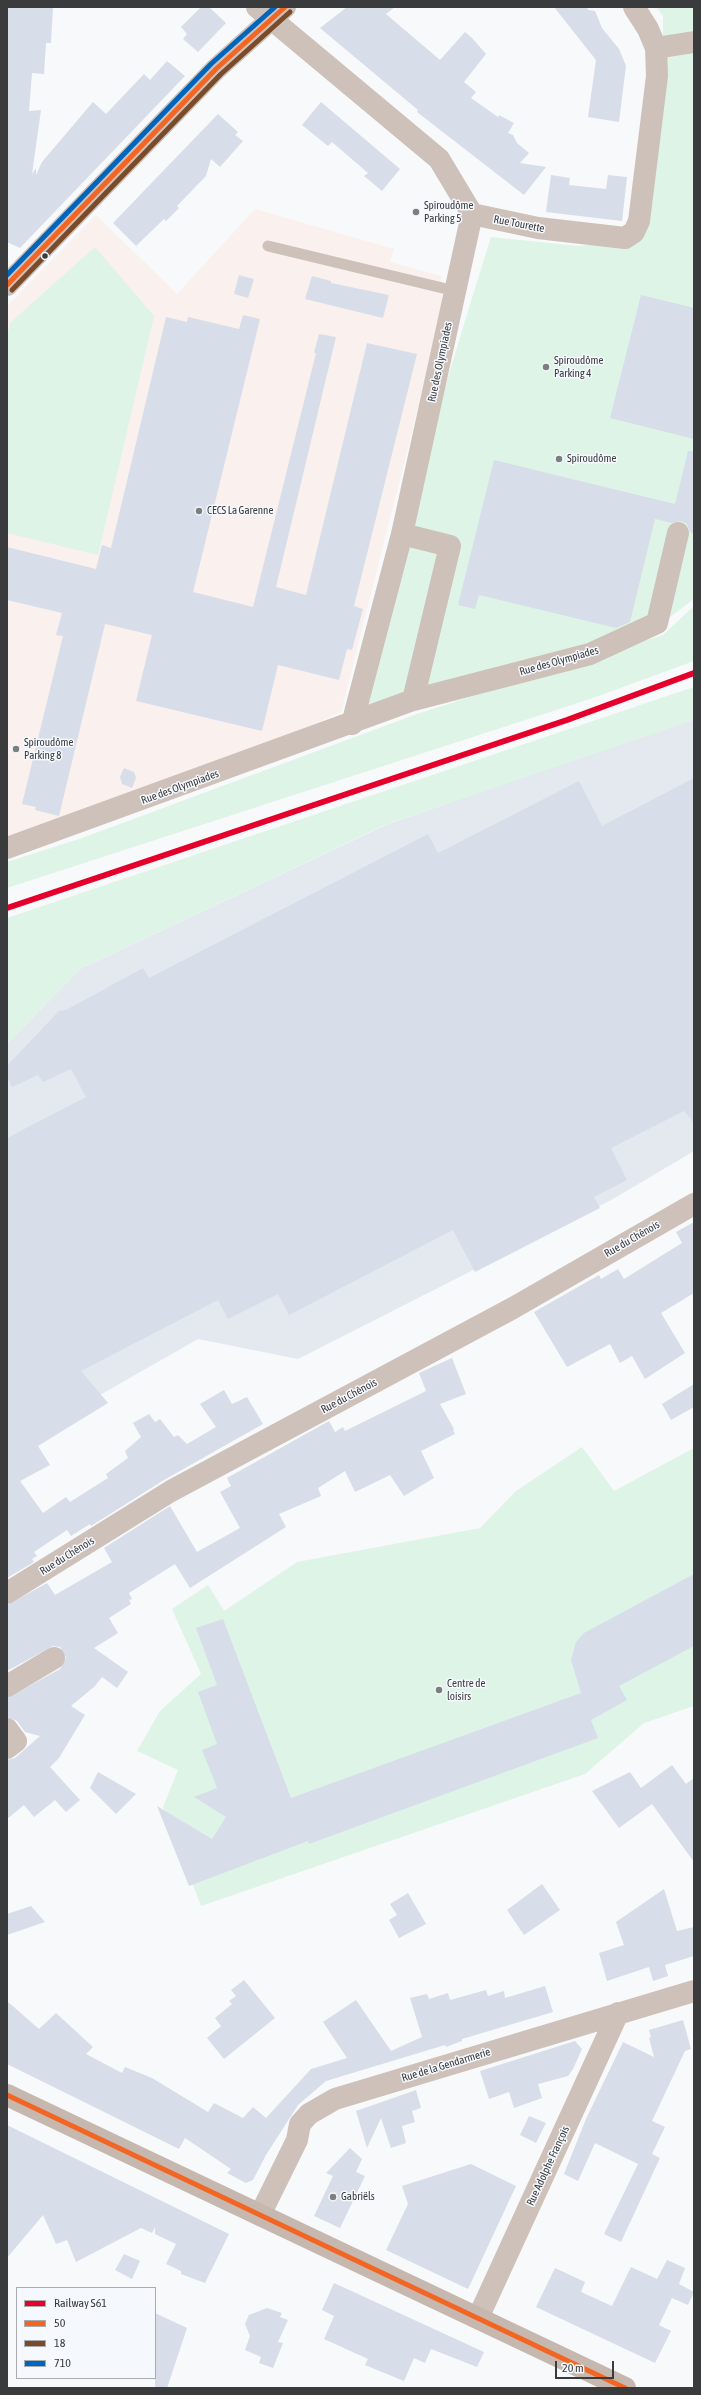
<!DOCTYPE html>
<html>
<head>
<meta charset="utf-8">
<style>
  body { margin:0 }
  #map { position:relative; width:701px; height:2395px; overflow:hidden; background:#f7f9fb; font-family:"Asap Condensed",sans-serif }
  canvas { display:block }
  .frame { position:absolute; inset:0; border:8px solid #3a3b3d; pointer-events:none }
  .legend { position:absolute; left:16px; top:2287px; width:140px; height:92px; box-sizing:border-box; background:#f5f8fd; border:1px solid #aaacb0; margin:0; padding:5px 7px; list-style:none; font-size:12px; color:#3a3b3d }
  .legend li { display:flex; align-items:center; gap:8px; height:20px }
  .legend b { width:20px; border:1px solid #aaacb0 }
  .scale { position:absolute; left:555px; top:2361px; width:59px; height:18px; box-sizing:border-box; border:2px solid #3a3b3d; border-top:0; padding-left:5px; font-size:12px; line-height:14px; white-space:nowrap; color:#3a3b3d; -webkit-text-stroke:3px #f5f8fd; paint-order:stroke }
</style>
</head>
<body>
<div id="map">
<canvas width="701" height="2395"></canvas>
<div class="frame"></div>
<ul class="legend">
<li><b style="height:5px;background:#e4002b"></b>Railway S61</li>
<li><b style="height:5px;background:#f26522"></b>50</li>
<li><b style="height:5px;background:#7a4b2a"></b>18</li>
<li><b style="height:5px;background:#0065bd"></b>710</li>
</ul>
<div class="scale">20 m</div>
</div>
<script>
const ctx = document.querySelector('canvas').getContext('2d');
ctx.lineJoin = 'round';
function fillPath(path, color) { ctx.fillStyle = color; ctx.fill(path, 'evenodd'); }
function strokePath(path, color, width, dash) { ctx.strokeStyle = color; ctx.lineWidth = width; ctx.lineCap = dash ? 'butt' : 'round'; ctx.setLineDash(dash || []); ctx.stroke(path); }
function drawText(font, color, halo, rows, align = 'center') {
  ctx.font = font + ' "Asap Condensed",sans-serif'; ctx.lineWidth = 3; ctx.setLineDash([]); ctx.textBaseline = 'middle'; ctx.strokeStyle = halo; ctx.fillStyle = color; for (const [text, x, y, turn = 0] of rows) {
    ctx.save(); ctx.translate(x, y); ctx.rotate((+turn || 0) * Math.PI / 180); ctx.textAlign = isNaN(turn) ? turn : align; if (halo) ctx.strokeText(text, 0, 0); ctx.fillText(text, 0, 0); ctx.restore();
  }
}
const built = new Path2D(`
  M694 718V1151L613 1199 298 1359 198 1339 7 1448V1044L80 969 388 824Z`);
const education = new Path2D(`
  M255 209 394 249 390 262 441 276 443 309 341 712 260 748 7 836V306L96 215 177 294Z`);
const green = new Path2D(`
  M656 7H694V599L658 626 352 724C395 560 440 398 491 237L578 246 636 241 663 85V16Z
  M95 247 154 316 98 555 7 533V338L10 323Z
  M694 606V661L590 699 7 888V862L82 838 417 714 663 635Z
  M694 687V720L387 824 80 969 7 1044V918Z
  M582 1447 614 1491 694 1448V1706L644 1723 585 1774 201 1906 163 1807 178 1770 137 1751 160 1711 201 1674 172 1609 208 1585 224 1611 297 1562 480 1528 516 1491Z`);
const building = new Path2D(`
  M7 7H53L51 43H46L44 74 32 73 29 111 41 110 32 174 36 168V175L42 162 93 102 106 114 144 74 150 80 167 61 185 76 20 248 7 242Z
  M201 7H209L226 23 198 52 183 39 187 34 181 27Z
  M347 7H395L386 14 440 60 465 32 472 38 486 54 464 82 476 92 471 98 498 117 499 115 514 123 508 133 513 135 517 143 529 153 520 163 546 167 524 195 417 112 418 110 320 28Z
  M554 7H587L588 10 595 11 602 28 619 49 626 66 619 122 588 117 596 60Z
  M321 102 400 169 382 191 364 176 368 173 332 142 328 146 302 125Z
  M218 114 238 132 235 135 243 141 220 167 211 159 206 176 177 206 179 208 166 221 164 219 136 246 113 223Z
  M551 175 570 178 569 185 606 189 608 175 627 177 622 221 546 212Z
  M239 275 254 279 248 298 234 294Z
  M312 276 331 281V283L389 295 383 318 305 299Z
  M641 295 694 308V439L610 418Z
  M243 315 260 319 193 592 253 607 316 353H314L319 334 336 337 276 587 306 595 367 343 417 354 354 606 363 609 352 650 347 649 339 680 278 665 262 731 136 701 152 635 105 624 59 816 35 810 36 807 22 804 63 636 56 635 62 613 7 600V547L96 569 102 545 111 548 166 317 187 322 188 317 239 329Z
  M688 451H694V534L690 532 687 524 681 521 672 523 655 519 630 622 616 628 479 595 475 609 458 605 494 460 675 504Z
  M124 768 134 772 136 778 132 788 122 784 120 777Z
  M694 778V1123L684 1111 611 1148 627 1180 594 1197 600 1208 475 1272 453 1230 289 1315 278 1294 228 1319 218 1300 81 1371 108 1403 38 1446 50 1465 20 1481 43 1513 66 1497 70 1502 108 1478 106 1474 128 1458 125 1451 141 1437 133 1423 149 1414 155 1422 160 1419 174 1437 178 1435 187 1444 216 1427 200 1404 224 1390 232 1404 247 1397 263 1424 164 1480 91 1526 90 1524 71 1536 67 1530 34 1552 37 1556 32 1559 34 1562 7 1578V1138L86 1097 71 1069 43 1082 38 1075 12 1087 7 1077V1066L59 1011 66 1010 143 968 149 978 428 834 438 853 579 781 602 826Z
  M694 1222V1293L661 1313 685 1353 645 1379 632 1356 620 1363 610 1344 567 1367 534 1312 599 1275 601 1279 618 1269 624 1279 682 1243 676 1232Z
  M452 1358 466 1394 440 1404 454 1429 453 1430 455 1434 421 1451 434 1478 404 1496 390 1475 355 1492 345 1471 318 1488 321 1496 279 1514 286 1527 190 1588 175 1564 129 1593 132 1599 129 1600 131 1604 109 1618 118 1633 94 1648 128 1672 117 1688 102 1677 95 1686 71 1706 85 1715 59 1758 50 1767 80 1800 66 1812 55 1800 34 1817 24 1805 7 1819V1760L15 1758 40 1736 25 1732 17 1721 7 1717V1698L60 1669 66 1658 60 1647 53 1646 7 1671V1605L47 1583 55 1595 112 1562 104 1548 170 1506 197 1552 240 1528 220 1492 231 1486 227 1478 329 1421 335 1432 343 1427 345 1431 426 1391 419 1373Z
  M694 1384V1407L671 1420 662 1404Z
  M694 1574V1646L619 1686 627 1700 591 1720 598 1738 309 1844 308 1841 189 1886 157 1806 212 1839 226 1817 194 1797 217 1788 202 1750 217 1744 198 1692 217 1685 196 1628 223 1619 291 1798 581 1693 571 1660 576 1642 584 1633Z
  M672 1765 686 1784 694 1778V1862L652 1804 619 1828 592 1791 630 1772 641 1788Z
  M98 1772 136 1794 116 1814 90 1788Z
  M542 1884 560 1910 524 1935 507 1910Z
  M664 1889 677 1931 694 1927V1956L665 1965 668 1976 653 1981 649 1967 607 1981 599 1953 624 1945 616 1922Z
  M408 1893 426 1924 399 1938 389 1920 397 1915 390 1904Z
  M31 1906 45 1922 7 1935V1914Z
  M244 1980 275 2018 224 2059 207 2038 221 2026 215 2018 232 2004 229 2001 236 1996 231 1990Z
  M545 1986 553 2012 462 2039V2041L446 2047 445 2045 326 2081 298 2105 266 2155 253 2180 246 2183 227 2173 231 2169 185 2138 179 2149 7 2064V2001L39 2029 56 2013 93 2047 86 2054 122 2073 125 2067 152 2078 208 2112 214 2103 243 2118 253 2107 266 2118 311 2069 347 2058 323 2022 356 2000 391 2051 422 2037 410 1998 427 1994 429 1999 448 1993 450 2000 486 1990 488 1996 504 1991 505 1998Z
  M683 2020 691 2049 685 2051 652 2121 665 2127 652 2154 660 2158 621 2242 604 2234 638 2164 595 2143 578 2181 564 2174 586 2119 623 2042 654 2057 649 2038 651 2037 649 2030Z
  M575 2041 582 2049 573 2069 568 2076 538 2084 542 2098 514 2108 509 2092 489 2099 480 2071Z
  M416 2090 421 2108 412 2111 415 2122 402 2126 406 2143 391 2148 381 2118 367 2148 356 2111Z
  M529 2116 546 2123 536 2143 520 2135Z
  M7 2125 229 2234 205 2283 181 2274V2271L166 2264 176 2244 155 2234V2227L152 2233 141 2228 76 2262 67 2240 56 2244 43 2215 7 2258Z
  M350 2148 362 2159 356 2172 365 2176 340 2228 314 2216 333 2176 326 2173Z
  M471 2164 516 2186 468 2289 386 2250 408 2204 402 2186Z
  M124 2254 140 2261 132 2279 115 2270Z
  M667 2260 685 2268 679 2284 694 2292 688 2305 672 2298 659 2325 671 2331 655 2363 536 2307 555 2268 585 2282 581 2292 612 2306 631 2267 657 2279Z
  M334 2283 484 2352 477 2367 431 2349 425 2363 414 2358 404 2381 365 2365 368 2359 324 2339 334 2316 322 2310Z
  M267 2308 282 2313 280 2317 288 2320 278 2342 283 2343 273 2368 259 2363 261 2357 245 2350 250 2336 245 2324 249 2315Z
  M155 2313 187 2328 167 2388H155Z`);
const service = new Path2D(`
  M268 246 455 291`);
const minor = new Path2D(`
  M257 7 439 159 472 214 538 228 625 238 634 232 639 221 657 76 656 48 648 29 634 7
  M656 48 694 42
  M7 285 216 69 285 7
  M402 534 450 546 413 700
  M352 724 402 534 472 214
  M7 848 413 700 590 654 657 623 678 533
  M7 1593 171 1491 513 1308 694 1204
  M7 1686 54 1658
  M7 1729 16 1741 7 1748
  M260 2215 297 2140 300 2124 309 2114 335 2099 694 1991
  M478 2318 618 2013`);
const primary = new Path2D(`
  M7 2095 625 2388`);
const bus1 = new Path2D(`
  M7 285 216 69 285 7
  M7 2095 625 2388`);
const bus2 = new Path2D(`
  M12 290 221 74 290 12`);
const bus3 = new Path2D(`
  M7 275 211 64 275 7`);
const rail1 = new Path2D(`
  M7 908 567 720 694 673`);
const markers = [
  [416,212,4,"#7c7e80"],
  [45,256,3.5,"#3a3b3d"],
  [546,367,4,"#7c7e80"],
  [559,459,4,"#7c7e80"],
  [199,511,4,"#7c7e80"],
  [16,749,4,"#7c7e80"],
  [439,1690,4,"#7c7e80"],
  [333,2197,4,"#7c7e80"]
];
const poiNames = [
  ["Spiroudôme",424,206],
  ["Parking 5",424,219],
  ["Spiroudôme",554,361],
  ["Parking 4",554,374],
  ["Spiroudôme",567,459],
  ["CECS La Garenne",207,511],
  ["Spiroudôme",24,743],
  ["Parking 8",24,756],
  ["Centre de",447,1684],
  ["loisirs",447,1697],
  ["Gabriëls",341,2197]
];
const streetNames = [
  ["Rue Tourette",519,224,11],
  ["Rue des Olympiades",440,362,-78],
  ["Rue des Olympiades",559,661,-16],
  ["Rue des Olympiades",180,787,-20],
  ["Rue du Chênois",632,1239,-30],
  ["Rue du Chênois",349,1396,-28],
  ["Rue du Chênois",67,1556,-32],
  ["Rue de la Gendarmerie",446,2065,-17],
  ["Rue Adolphe François",548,2166,-65]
];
fillPath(built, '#e4e9ef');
fillPath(education, '#faf0ed');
fillPath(green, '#def4e7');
fillPath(building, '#d7dee9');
strokePath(service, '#cec1b9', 11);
strokePath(minor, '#cec1b9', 22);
strokePath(primary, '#c7b8af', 22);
strokePath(bus1, '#f26522', 5);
strokePath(bus2, '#7a4b2a', 5);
strokePath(bus3, '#0065bd', 5);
strokePath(rail1, '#e4002b', 6);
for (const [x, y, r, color] of markers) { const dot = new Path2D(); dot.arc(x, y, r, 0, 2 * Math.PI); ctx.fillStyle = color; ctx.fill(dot); strokePath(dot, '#f5f8fd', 1.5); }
drawText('11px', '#3a3b3d', '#f5f8fd', poiNames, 'left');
drawText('11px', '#3a3b3d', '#f5f8fd', streetNames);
</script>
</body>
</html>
